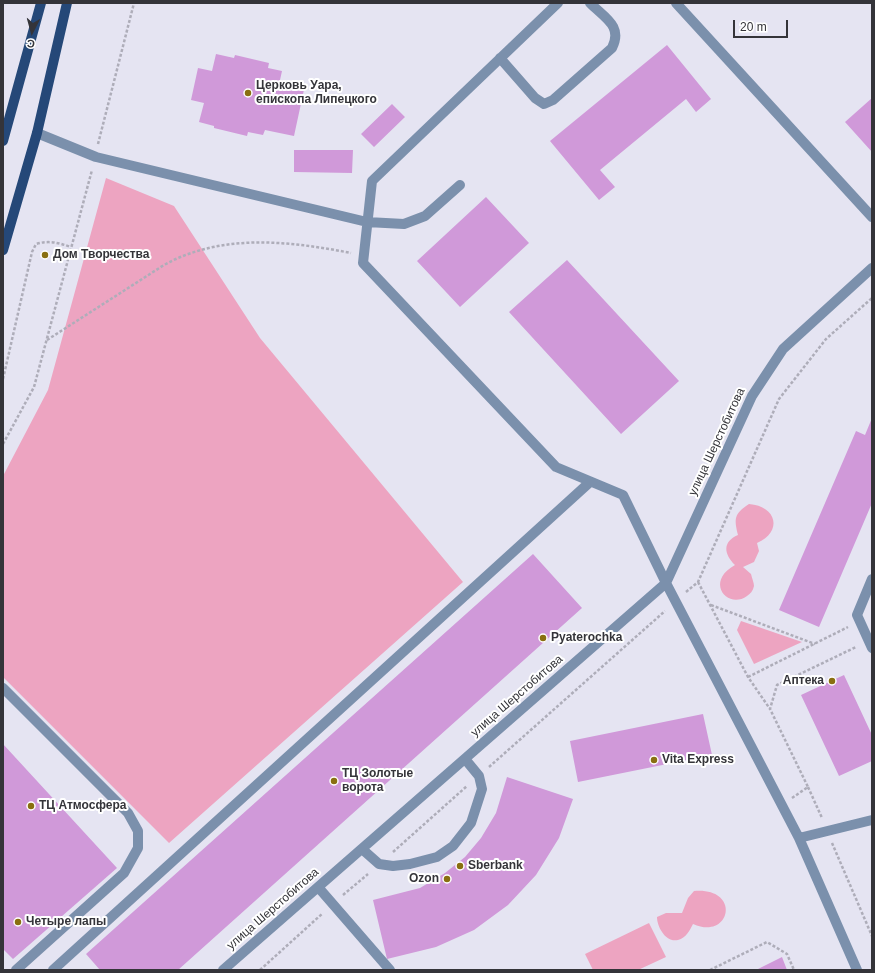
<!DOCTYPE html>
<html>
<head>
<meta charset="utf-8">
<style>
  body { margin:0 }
  #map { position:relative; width:875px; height:973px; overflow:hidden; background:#e5e4f2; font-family:Helvetica,sans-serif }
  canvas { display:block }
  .frame { position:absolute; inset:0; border:4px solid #343439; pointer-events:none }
  .north { position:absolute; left:12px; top:12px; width:40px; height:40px; -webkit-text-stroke:3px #fff; paint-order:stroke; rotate:186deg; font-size:11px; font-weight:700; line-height:16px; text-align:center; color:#343439 }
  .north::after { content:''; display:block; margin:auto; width:14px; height:18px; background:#343439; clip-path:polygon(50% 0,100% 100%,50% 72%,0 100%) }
  .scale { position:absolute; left:733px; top:20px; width:55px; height:18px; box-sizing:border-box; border:2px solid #343439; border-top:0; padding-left:5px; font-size:12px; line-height:14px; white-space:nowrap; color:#343439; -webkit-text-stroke:3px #fff; paint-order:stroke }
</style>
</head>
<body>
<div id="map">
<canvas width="875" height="973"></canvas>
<div class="frame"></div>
<div class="north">С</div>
<div class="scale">20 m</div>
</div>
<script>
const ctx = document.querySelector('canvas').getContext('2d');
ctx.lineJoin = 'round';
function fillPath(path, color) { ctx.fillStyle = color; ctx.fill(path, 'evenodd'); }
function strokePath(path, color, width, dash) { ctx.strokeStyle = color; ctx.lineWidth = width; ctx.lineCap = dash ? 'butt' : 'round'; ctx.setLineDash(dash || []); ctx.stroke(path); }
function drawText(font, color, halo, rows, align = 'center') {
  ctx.font = font + ' Helvetica,sans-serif'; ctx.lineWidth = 4; ctx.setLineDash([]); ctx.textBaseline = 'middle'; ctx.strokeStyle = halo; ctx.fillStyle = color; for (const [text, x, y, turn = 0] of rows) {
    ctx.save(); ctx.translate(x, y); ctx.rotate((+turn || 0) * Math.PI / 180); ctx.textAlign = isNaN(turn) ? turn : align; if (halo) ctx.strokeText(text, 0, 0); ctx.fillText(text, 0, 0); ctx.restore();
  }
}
const green = new Path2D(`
  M106 178 174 206 260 338 463 582 169 843 3 677V476L48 390Z
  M749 504C777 506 783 532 757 543L759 551 754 562 743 567 751 574C752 578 754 583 754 586 753 591 750 594 747 596 728 610 704 582 735 565 724 554 722 542 738 535 734 518 734 514 749 504Z
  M741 621 802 642 754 664 737 630Z
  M694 891C742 887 731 941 693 924 690 930 686 938 678 940 666 943 657 927 657 917L666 913H682L688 898Z
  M649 923 666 957 638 970H593L585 954Z`);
const building = new Path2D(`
  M667 45 711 99 696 112 686 99 600 170 615 187 599 200 550 141Z
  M216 54 234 58 235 55 269 63 268 68 282 71 280 80 305 85 294 136 265 130 263 135 248 132 247 136 214 128V126L199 122 204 103 191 100 198 68 212 71Z
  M872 98V152L845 122Z
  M392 104 405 117 374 147 361 134Z
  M294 150H353L352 173 294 172Z
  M486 197 529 243 460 307 417 261Z
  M567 260 679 381 621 434 509 312Z
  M872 418V503L819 627 779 610 856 431 865 435Z
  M533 554 582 608 178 970H100L86 954Z
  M844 675 872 735V761L839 776 801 695Z
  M703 714 712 755 578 782 570 741Z
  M3 744 117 868 13 959 3 949Z
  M507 777 573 799 559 838 536 875 508 905 474 930 436 947 387 959 373 900 420 888 445 873 465 857 481 838 496 813Z
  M782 957 787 970H756Z`);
const path = new Path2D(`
  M98 144 134 3
  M47 340 164 265C222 233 289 241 351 253
  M3 379 32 252 36 244C49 240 59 243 71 247
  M3 444 34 387 92 170
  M698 582 748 677 770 709
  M686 592 698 582 779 399 826 339 872 298
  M711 605 815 644
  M748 677 848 627
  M489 767 665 611
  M808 787 822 818
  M792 798 808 787 770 709 777 685 856 647
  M832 843 872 936
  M393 852 467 786
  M343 895 368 874
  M260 970 323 913
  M710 970 767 942 787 954 794 970`);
const minor = new Path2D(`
  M558 3 372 181 363 263 556 467 623 495 666 583 799 838 872 820
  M676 3 872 217
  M500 58 535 98 544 104 553 100 612 48C623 26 605 18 590 3
  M37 133 96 157 367 222 404 224 425 216 460 185
  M872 579 857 615 872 648
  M3 688 128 813 138 831V848L124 873 16 970
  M799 838 857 970
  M362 849 379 864 393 866 410 864 437 857 453 846 471 823 482 789 479 776 465 759
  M318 887 390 970
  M53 970 590 482
  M223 970 666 583 752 396 783 349 872 268`);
const major = new Path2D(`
  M3 141 41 3
  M3 250 37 133 67 3`);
const markers = [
  [248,93,4,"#896f10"],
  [45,255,4,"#896f10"],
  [543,638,4,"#896f10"],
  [832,681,4,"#896f10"],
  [654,760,4,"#896f10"],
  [334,781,4,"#896f10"],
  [31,806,4,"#896f10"],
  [460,866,4,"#896f10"],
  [447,879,4,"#896f10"],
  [18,922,4,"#896f10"]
];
const poiNames = [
  ["Церковь Уара,",256,86],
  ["епископа Липецкого",256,100],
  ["Дом Творчества",53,255],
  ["Pyaterochka",551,638],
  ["Аптека",824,681,"right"],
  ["Vita Express",662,760],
  ["ТЦ Золотые",342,774],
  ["ворота",342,788],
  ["ТЦ Атмосфера",39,806],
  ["Sberbank",468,866],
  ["Ozon",439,879,"right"],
  ["Четыре лапы",26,922]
];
const streetNames = [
  ["улица Шерстобитова",717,442,-65],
  ["улица Шерстобитова",517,696,-41],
  ["улица Шерстобитова",273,909,-41]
];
fillPath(green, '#eda4c1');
fillPath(building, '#d099d9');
strokePath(path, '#aeadb9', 2.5, [3, 2]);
strokePath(minor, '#7b90ac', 10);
strokePath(major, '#254878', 10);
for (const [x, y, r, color] of markers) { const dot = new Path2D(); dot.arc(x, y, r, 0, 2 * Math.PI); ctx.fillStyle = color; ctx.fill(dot); strokePath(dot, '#fff', 1.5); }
drawText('bold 12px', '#343439', '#fff', poiNames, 'left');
drawText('12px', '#343439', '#fff', streetNames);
</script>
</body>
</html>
